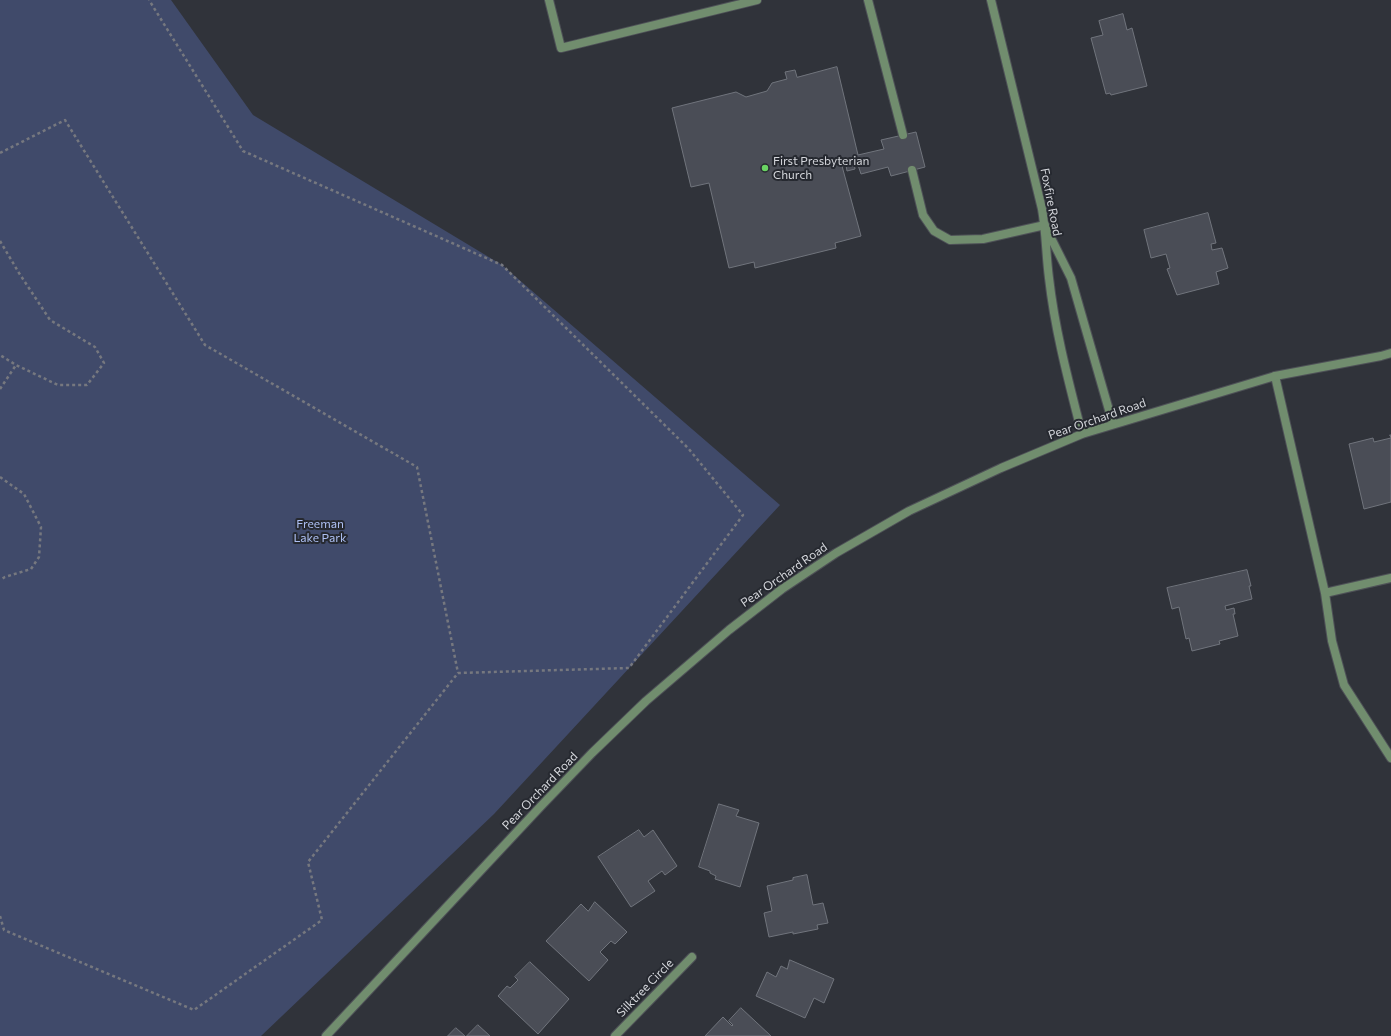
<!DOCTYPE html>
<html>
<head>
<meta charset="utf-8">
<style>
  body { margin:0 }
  canvas { display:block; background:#30333a }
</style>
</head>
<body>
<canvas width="1391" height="1036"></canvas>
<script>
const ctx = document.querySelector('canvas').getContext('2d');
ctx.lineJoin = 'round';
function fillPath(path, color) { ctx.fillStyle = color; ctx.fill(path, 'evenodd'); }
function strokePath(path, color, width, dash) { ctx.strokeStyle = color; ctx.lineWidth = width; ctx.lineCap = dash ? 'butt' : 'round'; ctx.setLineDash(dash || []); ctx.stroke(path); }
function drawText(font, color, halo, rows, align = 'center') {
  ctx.font = font + ' Commissioner,sans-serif'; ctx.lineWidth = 4; ctx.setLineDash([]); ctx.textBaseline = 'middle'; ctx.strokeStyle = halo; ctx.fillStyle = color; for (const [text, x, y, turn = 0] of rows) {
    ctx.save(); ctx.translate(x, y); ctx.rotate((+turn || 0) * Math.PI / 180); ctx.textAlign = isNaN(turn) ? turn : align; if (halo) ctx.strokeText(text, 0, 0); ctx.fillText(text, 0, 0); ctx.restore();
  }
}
const green = new Path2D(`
  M0 0H171L253 115 502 265 780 505 494 814 261 1036H0Z`);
const building = new Path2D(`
  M1123 14 1127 30 1132 28 1147 86 1111 95 1110 93 1106 94 1091 38 1103 35 1099 21Z
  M837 67 858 155 884 149 881 140 916 132 925 167 891 176 888 167 861 174 857 162 854 163 855 169 847 171 846 165 842 166 861 236 835 243 836 248 755 268 754 262 729 268 709 183 691 187 672 108 736 92 746 97 767 91 772 83 787 79 785 72 795 70 797 77Z
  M1208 213 1216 243 1211 244 1212 250 1222 248 1228 268 1216 272 1219 284 1177 295 1167 269 1170 268 1166 254 1151 258 1144 230Z
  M1390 435H1391V502L1364 509 1349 444 1373 438 1374 442 1391 438Z
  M1247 570 1251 586H1249L1252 599 1225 606 1226 610 1234 608 1235 614H1233L1238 636 1219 641 1220 644 1192 651 1189 638 1186 639 1179 607 1172 609 1167 588Z
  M719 804 739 810 736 816 759 823 740 887 715 879 716 876 710 873V871L699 867Z
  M639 830 644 837 653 830 677 866 665 875 662 871 648 881 655 891 631 907 598 857Z
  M807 875 813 905 823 903 828 923 817 925 818 929 793 934V932L769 937 764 913 772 911 767 886 793 880V878Z
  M595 902 627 932 615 944 611 941 600 952 608 960 589 981 546 941 581 904 588 911Z
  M790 960 834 979 824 1003 814 998 805 1018 756 996 767 972 776 977 781 966 787 969Z
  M530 962 569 999 538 1034 498 996 507 986 510 988 518 980 515 977Z
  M741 1008 771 1036H705L723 1017 732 1026 733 1025 729 1021Z
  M478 1025 490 1036H467Z
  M456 1028 465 1036H448Z`);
const path = new Path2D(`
  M0 153 65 120 205 345 417 467 458 673
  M0 241 19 273 50 320 95 347 104 363 87 385H58L16 365 0 355
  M0 389 16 365
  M0 477 24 494 41 527 39 557 31 569 5 577 0 580
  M0 916 4 930 194 1010 322 920 308 862 458 673 629 668 743 515 688 448 502 265 243 151 149 0`);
const lane = new Path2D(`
  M549 0 561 48 757 0
  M868 0 903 135
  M912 170 923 215 934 231 950 240 983 239 1045 225
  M1275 376 1325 593 1391 578
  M1325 593 1332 641 1344 685 1391 758`);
const street = new Path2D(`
  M991 0 1042 209C1046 232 1046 255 1049 278 1055 331 1069 383 1082 434
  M1047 230 1071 278 1113 424
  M326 1036 541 806 592 753 646 701 729 630 782 589 836 553 909 511 1001 468 1082 434 1275 376 1381 356 1391 353
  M615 1036 692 957`);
const markers = [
  [765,168,4,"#6ad363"]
];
const poiNames = [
  ["First Presbyterian",773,161],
  ["Church",773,175]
];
const streetNames = [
  ["Foxfire Road",1051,202,79],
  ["Pear Orchard Road",1097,419,-19],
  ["Pear Orchard Road",784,575,-35],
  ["Pear Orchard Road",540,791,-46],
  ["Silktree Circle",645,988,-46]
];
const parkNames = [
  ["Freeman",320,524],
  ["Lake Park",320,538]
];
fillPath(green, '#404a6a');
fillPath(building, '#4a4d56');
strokePath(building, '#70747c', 1);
strokePath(lane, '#4e5157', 10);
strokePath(street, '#4e5157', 10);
strokePath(path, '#76787f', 2.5, [3, 3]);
strokePath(lane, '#718d6e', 8);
strokePath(street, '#718d6e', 8);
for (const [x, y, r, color] of markers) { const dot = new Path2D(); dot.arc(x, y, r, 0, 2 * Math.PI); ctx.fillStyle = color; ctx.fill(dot); strokePath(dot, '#262930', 1.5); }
drawText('12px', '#d5d7dc', '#262930', poiNames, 'left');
drawText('12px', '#d5d7dc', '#262930', streetNames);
drawText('12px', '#aec0f4', '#262930', parkNames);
</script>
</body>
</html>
